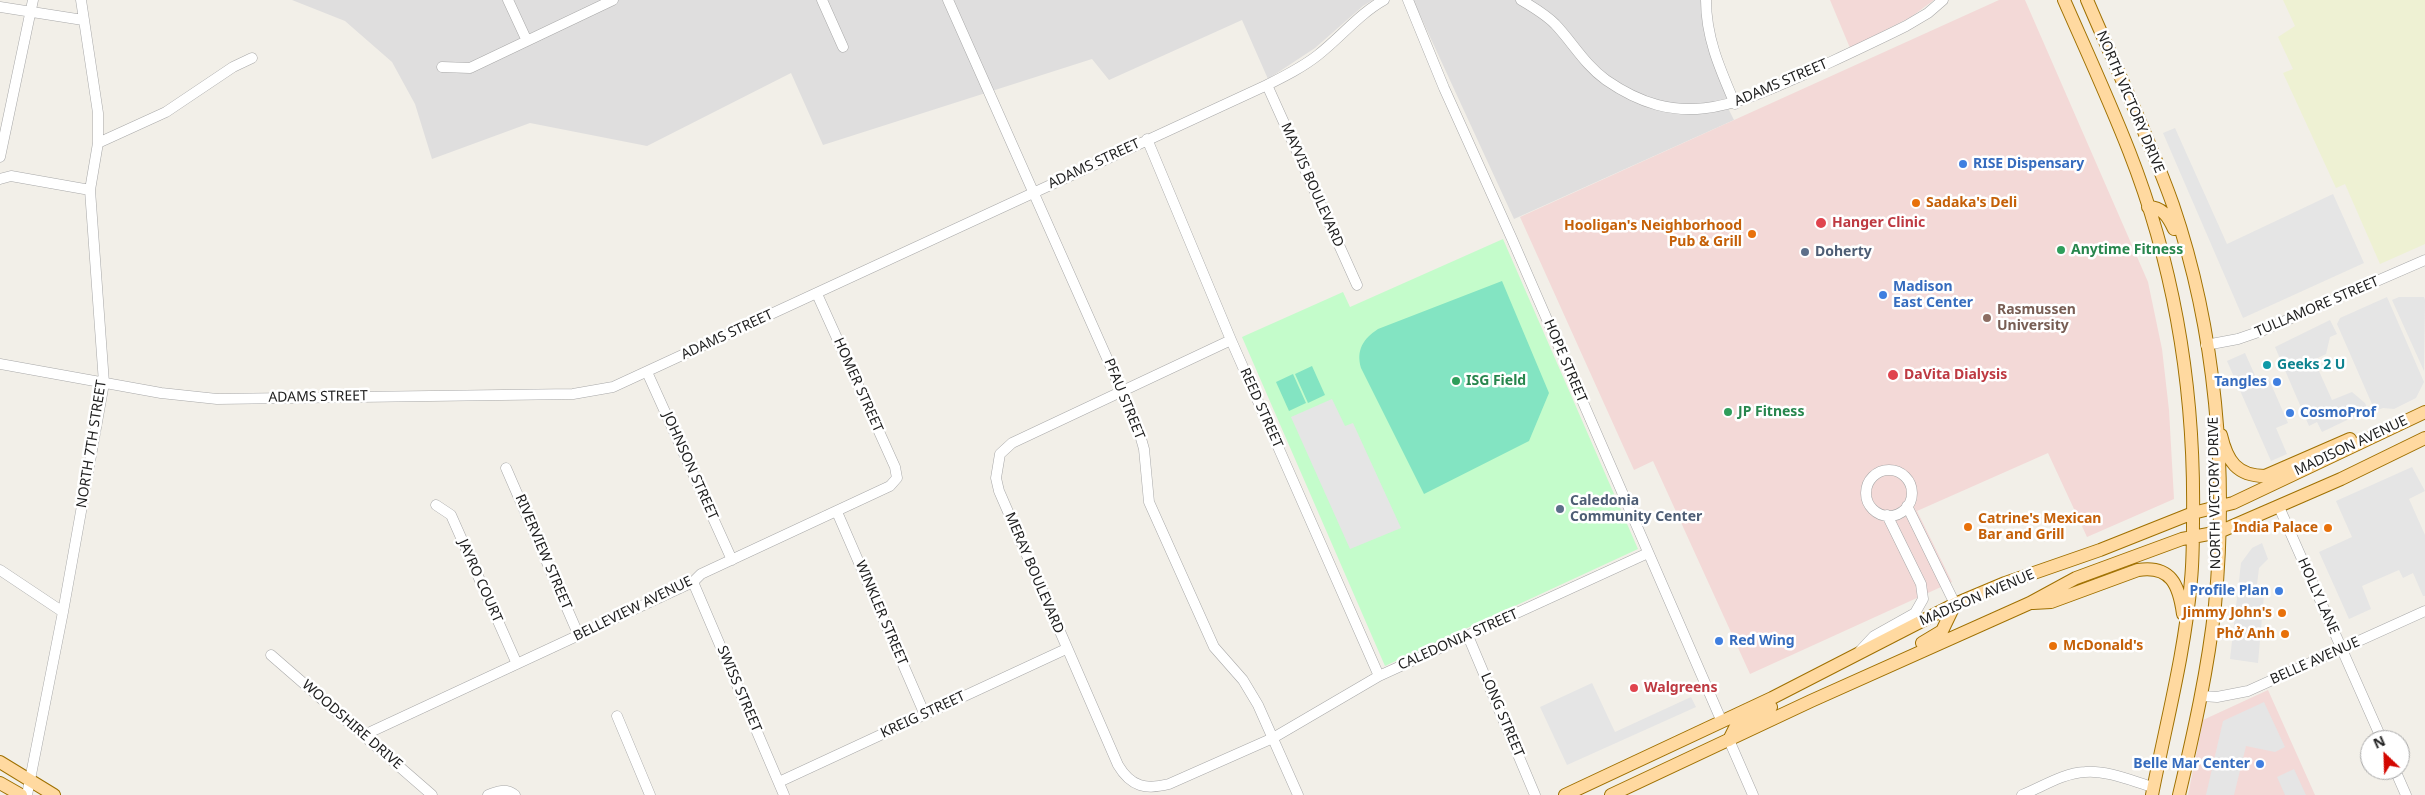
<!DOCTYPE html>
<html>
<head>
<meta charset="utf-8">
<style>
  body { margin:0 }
  #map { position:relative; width:2425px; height:795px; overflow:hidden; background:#f2efe8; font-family:"Noto Sans",sans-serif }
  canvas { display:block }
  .north { position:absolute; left:2360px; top:730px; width:50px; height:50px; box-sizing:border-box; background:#fff; border:1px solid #a6a6a6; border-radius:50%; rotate:336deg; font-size:14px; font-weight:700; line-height:20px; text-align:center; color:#212121 }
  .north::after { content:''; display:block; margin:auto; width:18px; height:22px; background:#d30700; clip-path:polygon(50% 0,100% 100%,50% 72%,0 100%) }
</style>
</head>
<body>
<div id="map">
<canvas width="2425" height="795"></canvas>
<div class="north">N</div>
</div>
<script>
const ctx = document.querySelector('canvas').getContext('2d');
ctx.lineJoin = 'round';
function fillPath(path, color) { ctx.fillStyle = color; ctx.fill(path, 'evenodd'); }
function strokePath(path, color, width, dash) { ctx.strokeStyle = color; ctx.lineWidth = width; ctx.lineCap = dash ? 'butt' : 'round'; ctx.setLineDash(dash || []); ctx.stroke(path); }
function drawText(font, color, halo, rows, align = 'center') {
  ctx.font = font + ' "Noto Sans",sans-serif'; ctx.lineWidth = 5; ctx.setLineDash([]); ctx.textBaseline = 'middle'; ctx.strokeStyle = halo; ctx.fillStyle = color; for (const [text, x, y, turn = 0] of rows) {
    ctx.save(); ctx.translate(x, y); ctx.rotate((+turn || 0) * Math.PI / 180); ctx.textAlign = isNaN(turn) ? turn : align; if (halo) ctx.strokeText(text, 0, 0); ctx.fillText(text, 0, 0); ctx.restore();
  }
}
const residential = new Path2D(`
  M292 0H1373L1363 6 1315 48 1268 79 1242 20 1109 80 1092 59 823 145 791 73 647 146 530 123 432 159 415 104 392 62 345 21Z
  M1413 0H1708L1719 58 1737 99 1729 110 1734 120 1514 219Z`);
const commercial = new Path2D(`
  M1830 0H1934L1911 17 1850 48Z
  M1999 0H2025L2148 282 2162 349 2169 410 2174 499 2087 537 2048 453 1917 511 1952 582 1750 674 1653 461 1634 470 1520 217Z
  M2268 690 2315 795H2188L2203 720Z`);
const farmland = new Path2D(`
  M2283 0H2425V244L2380 264 2345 184 2336 188 2283 73 2293 69 2278 37 2295 26Z`);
const park = new Path2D(`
  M1503 239 1638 549 1385 666 1242 337 1343 292 1350 307Z`);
const pitch = new Path2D(`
  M1502 281 1549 393 1529 441 1424 494 1361 368C1356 350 1363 339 1378 329Z
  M1312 366 1325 395 1308 403 1295 374Z
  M1293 374 1306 403 1289 411 1276 382Z`);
const parking = new Path2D(`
  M2175 128 2227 244 2333 194 2364 263 2243 318 2163 133Z
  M2387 297 2424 382 2416 398 2394 409 2383 408 2375 411 2337 324 2340 318Z
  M2399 297H2424L2425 300 2424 371 2392 300Z
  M2330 320 2337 334 2330 337 2326 354 2314 360 2332 400 2352 392 2365 403 2368 410 2322 432 2317 422 2309 426 2275 347Z
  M2245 353 2258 382 2268 377 2288 423 2276 428 2287 454 2271 461 2227 361Z
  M1332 399 1345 426 1353 423 1401 528 1350 549 1291 417Z
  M2412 467 2425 491 2409 499 2425 535V596H2423L2413 573 2403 578 2399 570 2362 586 2371 609 2349 619 2319 552 2352 537 2336 501Z
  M2262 543 2268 559 2259 568 2256 593 2264 595 2258 663 2230 659 2241 563 2252 548Z
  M1592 683 1615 732 1691 697 1696 707 1567 765 1540 707Z
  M2264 702 2285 747 2275 752 2246 746 2234 795H2206L2223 721Z
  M2294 769 2306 795H2285L2277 777Z`);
const minor = new Path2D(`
  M508 0 527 41
  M822 0 843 47
  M948 0 1138 428 1144 449 1149 502 1214 647 1243 680 1258 705 1298 795
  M1408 0 1444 88 1512 239 1722 722
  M1521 0C1533 7 1545 14 1555 24 1573 43 1585 65 1606 80 1678 130 1731 107 1803 75 1837 59 1872 43 1906 26L1928 13 1943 0
  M1706 0C1706 38 1720 69 1735 104
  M0 7 83 20
  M442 67 470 68 613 0
  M1267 85 1357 285
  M1147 139 1231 340 1379 676
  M98 143 166 112 233 67 252 58
  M0 157 33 0
  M0 179 11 176 90 190
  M1231 340 1012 443 1000 454 996 478 999 491 1118 765C1131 787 1146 790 1169 784L1273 738 1379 676 1648 553
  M2206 345 2238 339 2264 330 2425 260
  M0 364 161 393 217 399 573 394 613 387 1267 85C1285 76 1303 67 1318 55 1341 37 1359 14 1384 0
  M647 372 732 560
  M506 468 579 636
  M1866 493a23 23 0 1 1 46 0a23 23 0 1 1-46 0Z
  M436 505 451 515 517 664
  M1907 506 1955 604
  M2279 507 2382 740
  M837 512 925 715
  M0 570 63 612
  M693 582 784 795
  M1468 636 1535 795
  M1860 651 1874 636 1915 613 1923 599 1921 584 1887 515
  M271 655 432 795
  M2202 696 2217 697 2248 691 2425 611
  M617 716 650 795
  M364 735 693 582 701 574 890 486 897 478 895 467 817 294
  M1729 740 1753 795
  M2395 770 2406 795
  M779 782 1066 649
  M27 795 63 612 104 383 90 190 98 143V113L81 0
  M488 795C497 791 506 788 515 795
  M2022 795C2042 787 2063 773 2085 772 2107 770 2132 781 2153 787`);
const major = new Path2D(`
  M2064 0C2086 50 2109 100 2129 151 2175 268 2195 394 2193 519 2193 539 2193 560 2191 580 2185 653 2166 723 2152 795
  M2087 0C2116 68 2148 135 2173 205 2216 331 2228 473 2215 605 2208 669 2194 732 2179 795
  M2148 207C2162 207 2168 216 2174 229
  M2221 435C2227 461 2237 476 2265 476L2350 439
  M2033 603 2051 602 2138 570C2171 565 2179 585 2183 614
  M1922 643 1942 631 1955 604
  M1729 740 1735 728 1771 707
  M0 762 54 795
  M0 783 21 795
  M1565 795 1772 698 1955 604 2005 583 2100 550 2193 513 2233 503 2425 412
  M1611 795 1811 701 2030 603 2076 578 2182 539 2219 532 2341 479 2425 438`);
const markers = [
  [1963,164,5,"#3f7fe0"],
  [1916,203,5,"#e8710a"],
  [1821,223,6,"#e0444e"],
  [1752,234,5,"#e8710a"],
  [2061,250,5,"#2e9e5b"],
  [1805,252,5,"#5c6f8a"],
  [1883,295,5,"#3f7fe0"],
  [1987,318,5,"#8d6e63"],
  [2267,365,5,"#0f9aa8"],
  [1893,375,6,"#e0444e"],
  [1456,381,5,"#2e9e5b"],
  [2277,382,5,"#3f7fe0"],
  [1728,412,5,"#2e9e5b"],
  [2290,413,5,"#3f7fe0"],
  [1560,509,5,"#5c6f8a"],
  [1968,527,5,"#e8710a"],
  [2328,528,5,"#e8710a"],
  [2279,591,5,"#3f7fe0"],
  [2282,613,5,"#e8710a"],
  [2285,634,5,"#e8710a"],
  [1719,641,5,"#3f7fe0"],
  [2053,646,5,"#e8710a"],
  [1634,688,5,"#e0444e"],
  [2260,764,5,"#3f7fe0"]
];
const streetNames = [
  ["ADAMS STREET",1781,83,-23],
  ["NORTH VICTORY DRIVE",2130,102,67],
  ["ADAMS STREET",1094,164,-25],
  ["MAYVIS BOULEVARD",1312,185,66],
  ["TULLAMORE STREET",2317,307,-23],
  ["ADAMS STREET",727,335,-25],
  ["HOPE STREET",1565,361,67],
  ["HOMER STREET",858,385,66],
  ["ADAMS STREET",318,397,-1],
  ["PFAU STREET",1124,399,68],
  ["REED STREET",1261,408,66],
  ["NORTH 7TH STREET",92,444,-81],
  ["MADISON AVENUE",2351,446,-25],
  ["JOHNSON STREET",690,466,66],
  ["NORTH VICTORY DRIVE",2215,493,-91],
  ["RIVERVIEW STREET",543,552,67],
  ["MERAY BOULEVARD",1034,573,67],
  ["JAYRO COURT",480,581,66],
  ["HOLLY LANE",2318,596,66],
  ["MADISON AVENUE",1977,598,-23],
  ["BELLEVIEW AVENUE",633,609,-26],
  ["WINKLER STREET",881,613,67],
  ["CALEDONIA STREET",1458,640,-24],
  ["BELLE AVENUE",2315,661,-24],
  ["SWISS STREET",739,689,67],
  ["KREIG STREET",923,715,-25],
  ["LONG STREET",1502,715,67],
  ["WOODSHIRE DRIVE",352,725,41]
];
const shopNames = [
  ["RISE Dispensary",1973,164],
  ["Madison",1893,287],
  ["East Center",1893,303],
  ["Tangles",2267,382,"right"],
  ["CosmoProf",2300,413],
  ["Profile Plan",2269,591,"right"],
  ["Red Wing",1729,641],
  ["Belle Mar Center",2250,764,"right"]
];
const foodNames = [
  ["Sadaka's Deli",1926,203,"left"],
  ["Hooligan's Neighborhood",1742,226],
  ["Pub & Grill",1742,242],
  ["Catrine's Mexican",1978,519,"left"],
  ["Bar and Grill",1978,535,"left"],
  ["India Palace",2318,528],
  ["Jimmy John's",2272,613],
  ["Phở Anh",2275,634],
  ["McDonald's",2063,646,"left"]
];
const healthNames = [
  ["Hanger Clinic",1832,223],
  ["DaVita Dialysis",1904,375],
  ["Walgreens",1644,688]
];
const leisureNames = [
  ["Anytime Fitness",2071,250],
  ["ISG Field",1466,381],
  ["JP Fitness",1738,412]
];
const serviceNames = [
  ["Doherty",1815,252],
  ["Caledonia",1570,501],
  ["Community Center",1570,517]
];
const educationNames = [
  ["Rasmussen",1997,310],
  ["University",1997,326]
];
const cultureNames = [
  ["Geeks 2 U",2277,365]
];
fillPath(residential, '#dfdede');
fillPath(commercial, '#f3d9d7');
fillPath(farmland, '#eef1d3');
fillPath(park, '#c4fccb');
fillPath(pitch, '#83e4c2');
fillPath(parking, '#e5e5e5');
strokePath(minor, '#a8a8a8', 11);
strokePath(major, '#9f7000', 14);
strokePath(minor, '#fff', 10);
strokePath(major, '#ffd9a0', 12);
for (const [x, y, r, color] of markers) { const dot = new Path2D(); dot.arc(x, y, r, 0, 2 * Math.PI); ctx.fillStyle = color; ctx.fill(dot); strokePath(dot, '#fff', 2); }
drawText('14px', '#212121', '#fff', streetNames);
drawText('bold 14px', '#366cbe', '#fff', shopNames, 'left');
drawText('bold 14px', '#c56008', '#fff', foodNames, 'right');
drawText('bold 14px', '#be3a42', '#fff', healthNames, 'left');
drawText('bold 14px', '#27864d', '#fff', leisureNames, 'left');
drawText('bold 14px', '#4e5e75', '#fff', serviceNames, 'left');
drawText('bold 14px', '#785e54', '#fff', educationNames, 'left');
drawText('bold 14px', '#0d838f', '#fff', cultureNames, 'left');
</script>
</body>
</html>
